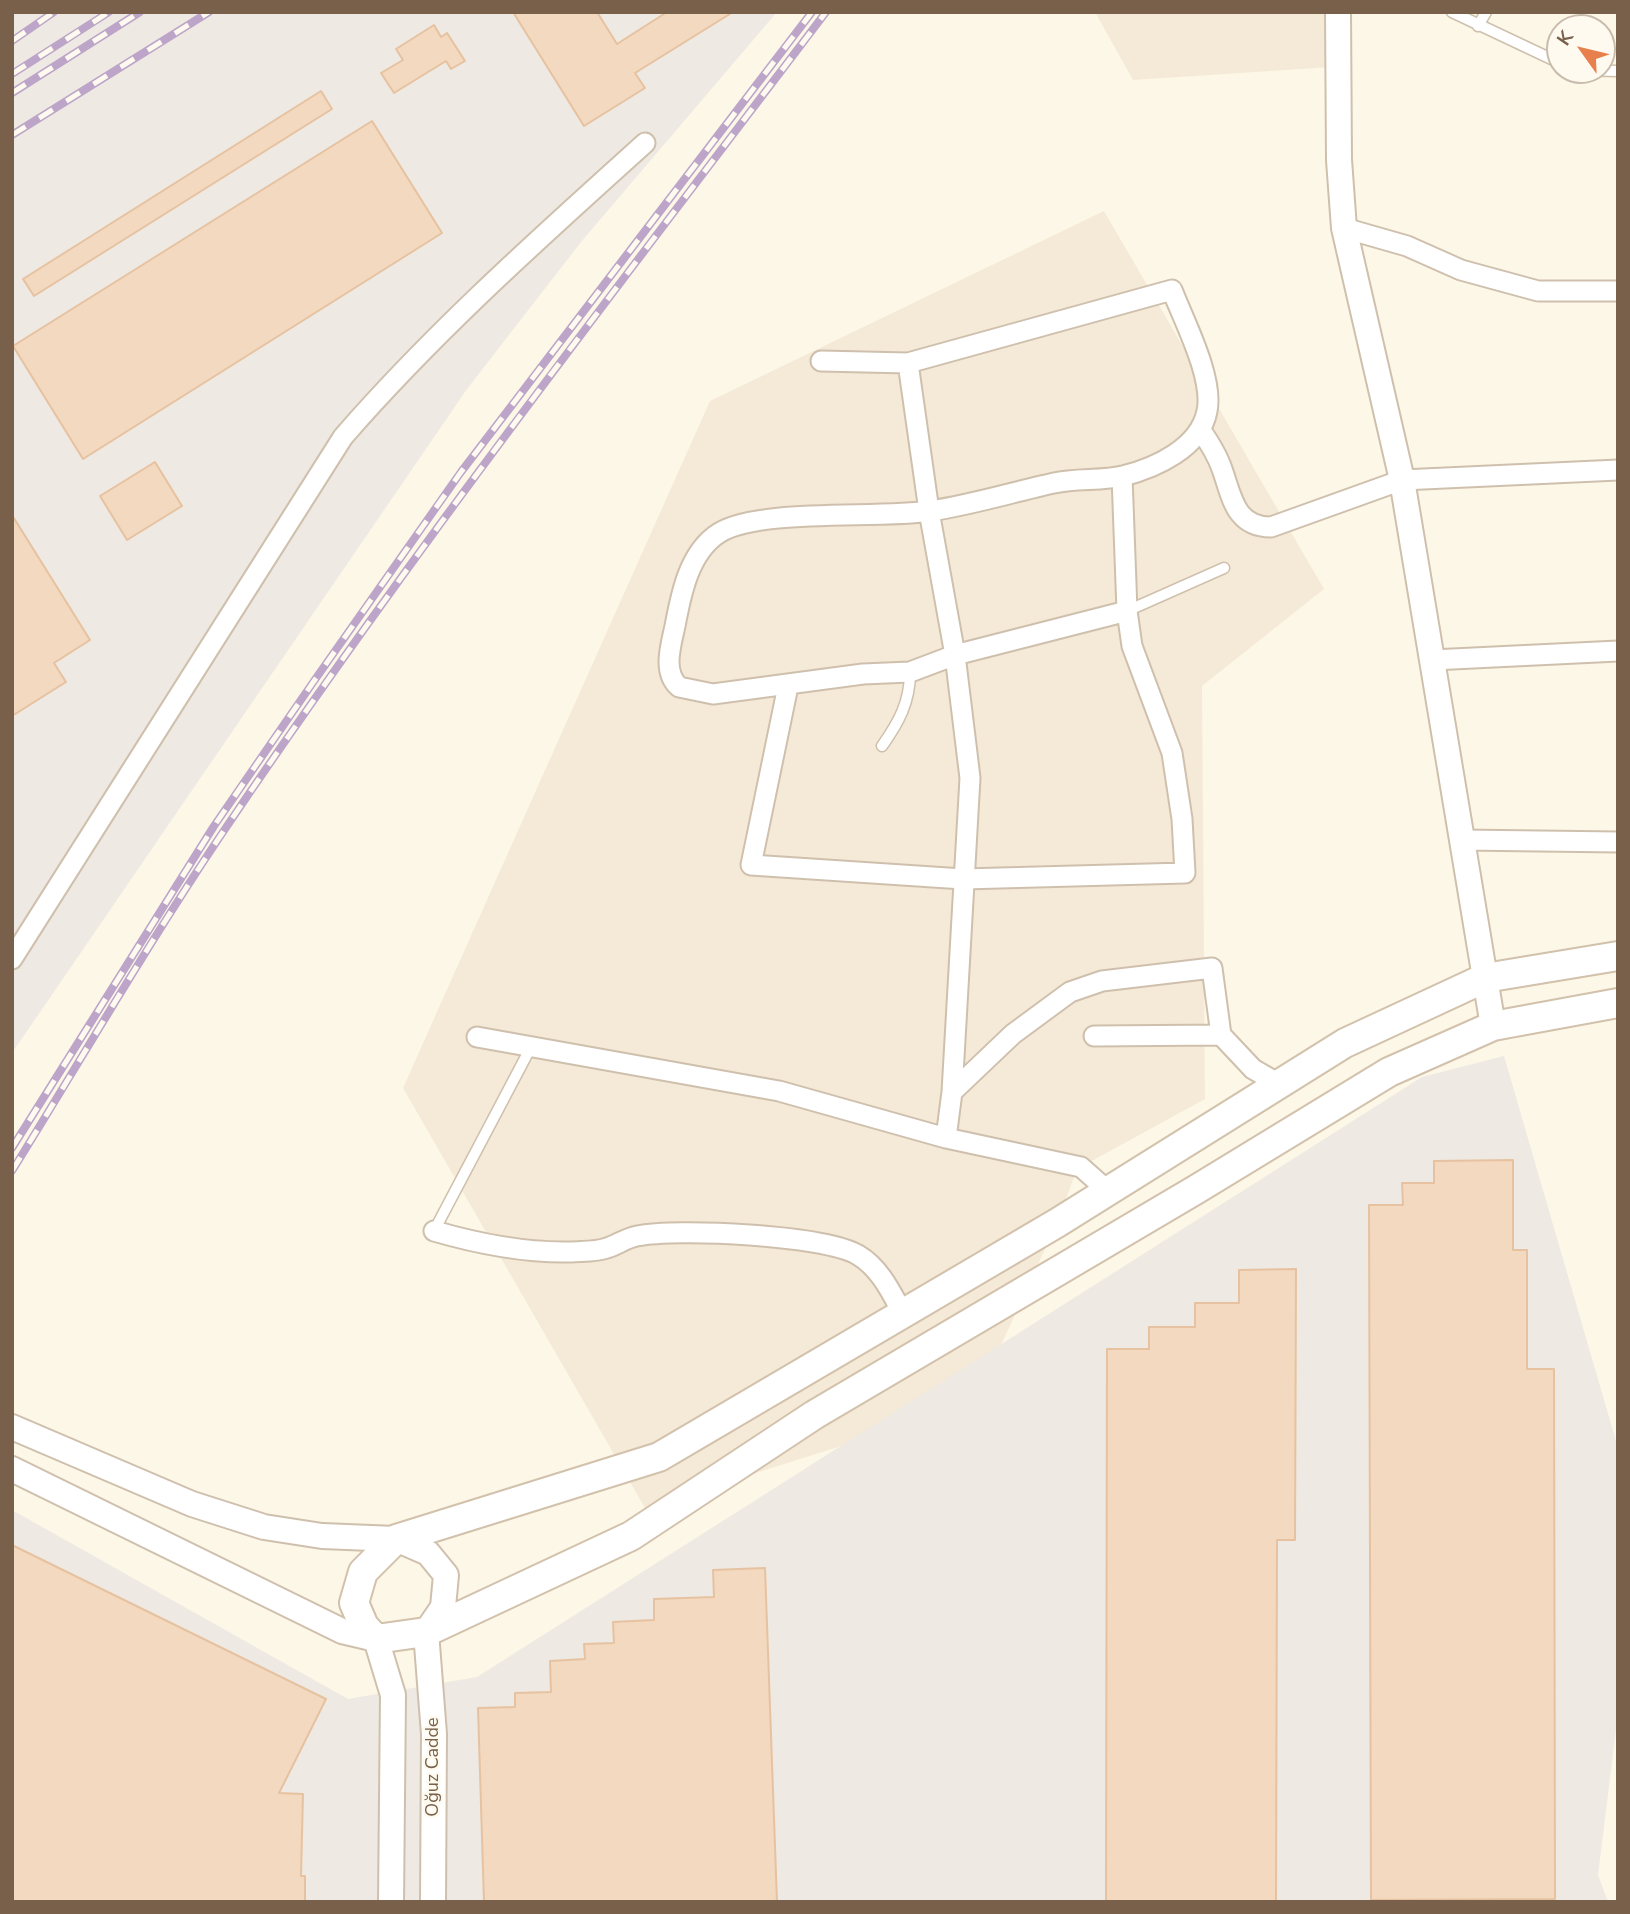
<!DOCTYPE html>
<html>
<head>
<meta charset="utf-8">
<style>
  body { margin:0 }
  #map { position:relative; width:1630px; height:1914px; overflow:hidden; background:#fdf7e8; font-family:"Nunito Sans",sans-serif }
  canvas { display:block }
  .frame { position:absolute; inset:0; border:14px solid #78604b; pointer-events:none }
  .north { position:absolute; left:1546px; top:14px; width:70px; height:70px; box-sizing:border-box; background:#fffaef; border:2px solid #c9bcad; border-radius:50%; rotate:304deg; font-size:19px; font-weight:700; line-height:28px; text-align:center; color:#78604b }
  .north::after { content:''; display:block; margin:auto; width:24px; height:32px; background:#e8804d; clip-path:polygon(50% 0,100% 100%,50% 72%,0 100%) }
</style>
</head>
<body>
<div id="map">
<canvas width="1630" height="1914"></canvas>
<div class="frame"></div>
<div class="north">K</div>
</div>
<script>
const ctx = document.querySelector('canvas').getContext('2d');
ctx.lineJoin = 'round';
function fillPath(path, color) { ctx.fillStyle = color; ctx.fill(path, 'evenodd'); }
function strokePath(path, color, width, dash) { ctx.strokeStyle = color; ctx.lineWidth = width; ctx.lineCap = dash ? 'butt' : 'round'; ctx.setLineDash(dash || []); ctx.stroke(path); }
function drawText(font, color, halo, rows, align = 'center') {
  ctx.font = font + ' "Nunito Sans",sans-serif'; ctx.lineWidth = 5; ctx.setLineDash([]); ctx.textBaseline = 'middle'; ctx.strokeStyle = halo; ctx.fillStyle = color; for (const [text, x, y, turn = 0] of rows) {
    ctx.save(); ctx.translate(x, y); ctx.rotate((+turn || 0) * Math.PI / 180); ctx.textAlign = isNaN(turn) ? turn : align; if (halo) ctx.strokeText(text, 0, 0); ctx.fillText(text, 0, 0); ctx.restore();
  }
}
const residential = new Path2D(`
  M1095 12H1332V67L1133 80Z
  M1104 211 1324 589 1202 686 1205 1099 1077 1169 1057 1223 974 1404 645 1508 403 1088 710 401Z`);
const industrial = new Path2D(`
  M12 12H777L581 242 467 389 12 1053Z
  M1504 1056 1618 1448V1713L1598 1875 1608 1902H12V1510L348 1699 477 1677 1422 1077Z`);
const building = new Path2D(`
  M513 12H597L617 44 667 12H733L635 73 645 88 584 126Z
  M434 25 441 37 447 33 465 61 451 69 446 61 394 93 381 73 403 60 396 49Z
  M321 91 332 109 34 296 23 279Z
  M372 121 442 233 83 459 13 346Z
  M155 462 182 506 127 540 100 496Z
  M12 515 90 640 54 663 66 682 12 716Z
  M1513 1160V1250H1527V1369H1554L1555 1899 1371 1900 1369 1205H1403L1402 1183H1434V1161Z
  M1296 1269 1295 1540H1277L1276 1902H1106L1107 1349H1149V1327H1195V1303H1239V1270Z
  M12 1545 326 1699 279 1793 303 1794 301 1876H305V1902H12Z
  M765 1568 777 1902H484L478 1708 515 1707V1693L551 1692 550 1661 585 1659 584 1644 614 1643 613 1622 654 1620V1599L714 1597 713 1570Z`);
const service = new Path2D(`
  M1452 12 1560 63
  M1478 26 1486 12
  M1578 70 1618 71
  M1127 611 1224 568
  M882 746C899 722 910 702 910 672
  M434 1231 531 1047`);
const minor = new Path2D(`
  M1344 228 1407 246 1461 270 1538 291H1618
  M821 361 908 363 1172 290C1184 321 1214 378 1207 411 1200 448 1155 468 1123 476 1101 481 1077 478 1054 483 1013 492 971 505 930 511 878 519 759 508 719 533 689 552 681 594 675 626 671 645 662 672 679 687L713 694 863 674 910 672 955 655 1127 611
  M908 363 929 511 955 655 970 778 952 1092 946 1138
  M1200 429C1209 442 1217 454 1222 469 1232 497 1235 527 1271 527L1402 480 1618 470
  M1432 660 1618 651
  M788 686 751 865 963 879 1185 873 1182 819 1172 753 1132 646 1127 611 1122 476
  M1462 840 1618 842
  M12 959 343 437C435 331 541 237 645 143
  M1094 1036 1221 1035
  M477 1037 779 1091 946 1138 1081 1167 1108 1191
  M952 1092 1013 1034 1070 992 1102 981 1212 968 1221 1035 1253 1069 1279 1084
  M434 1231C479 1244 523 1253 570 1252 582 1251 596 1252 607 1248 617 1245 626 1238 637 1236 677 1228 824 1235 858 1255 880 1268 891 1292 903 1314`);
const tertiary = new Path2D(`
  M1338 12 1339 160 1344 228 1402 480 1493 1026
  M12 1427 192 1504 264 1527 322 1536 396 1539 428 1553 446 1575 443 1607 426 1632 434 1734 433 1902
  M12 1469 342 1631 376 1639 393 1695 391 1902`);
const secondary = new Path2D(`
  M1618 956 1485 978 1345 1043 1057 1223 659 1457 396 1539 363 1572 354 1603 364 1626 376 1639 426 1632 631 1536 814 1415 1197 1189 1389 1072 1493 1026 1618 1003`);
const rail = new Path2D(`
  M12 41 54 12
  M12 74 109 12
  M12 93 140 12
  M12 135 209 12
  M12 1148 214 826 314 681 461 472 812 12
  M12 1171C82 1058 149 942 223 832 413 550 621 282 826 12`);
const streetNames = [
  ["Oğuz Cadde",434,1767,-90]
];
fillPath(residential, '#f5ead7');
fillPath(industrial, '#eee9e2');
fillPath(building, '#f3d9bf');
strokePath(building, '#e6c2a0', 2);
strokePath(service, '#cfc0ad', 13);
strokePath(minor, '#cfc0ad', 23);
strokePath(tertiary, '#cfc0ad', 28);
strokePath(secondary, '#d2c1ab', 32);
strokePath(service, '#fff', 10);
strokePath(minor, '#fff', 19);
strokePath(tertiary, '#fff', 24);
strokePath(secondary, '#fff', 28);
strokePath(rail, '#bca5c8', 8);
strokePath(rail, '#fffaef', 5, [16]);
drawText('18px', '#78604b', '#fffaef', streetNames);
</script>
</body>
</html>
